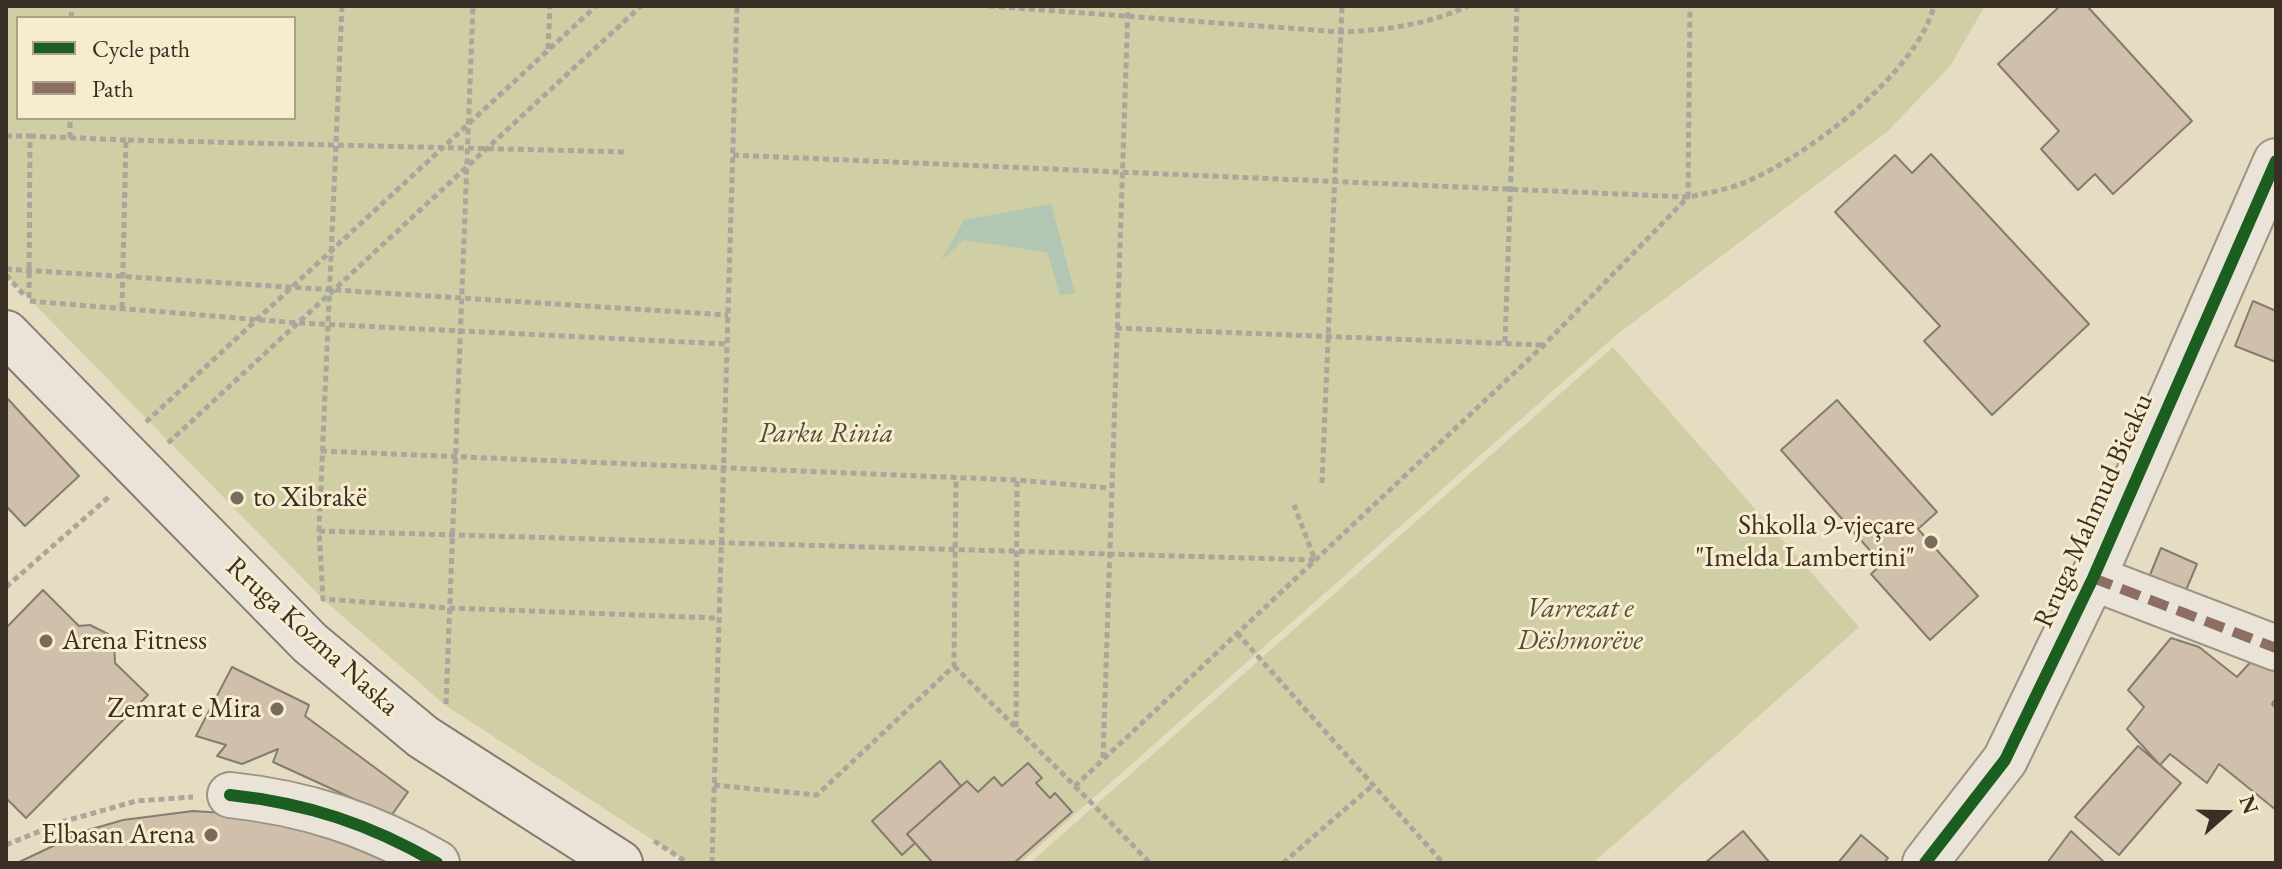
<!DOCTYPE html>
<html>
<head>
<meta charset="utf-8">
<style>
  body { margin:0 }
  #map { position:relative; width:2282px; height:869px; overflow:hidden; background:#e5dcc2; font-family:"EB Garamond",serif }
  canvas { display:block }
  .frame { position:absolute; inset:0; border:8px solid #3a2f25; pointer-events:none }
  .legend { position:absolute; left:16px; top:16px; width:280px; height:104px; box-sizing:border-box; background:#f7ecce; border:2px solid #aba08a; margin:0; padding:10px 14px; list-style:none; font-size:24px; color:#3a2f25 }
  .legend li { display:flex; align-items:center; gap:16px; height:40px }
  .legend b { width:40px; border:2px solid #aba08a }
  .north { position:absolute; left:2186px; top:773px; width:80px; height:80px; -webkit-text-stroke:6px #f7ecce; paint-order:stroke; rotate:70deg; font-size:22px; font-weight:700; line-height:32px; text-align:center; color:#3a2f25 }
  .north::after { content:''; display:block; margin:auto; width:28px; height:36px; background:#3a2f25; clip-path:polygon(50% 0,100% 100%,50% 72%,0 100%) }
</style>
</head>
<body>
<div id="map">
<canvas width="2282" height="869"></canvas>
<div class="frame"></div>
<ul class="legend">
<li><b style="height:10px;background:#1b5e20"></b>Cycle path</li>
<li><b style="height:10px;background:#8d6e63"></b>Path</li>
</ul>
<div class="north">N</div>
</div>
<script>
const ctx = document.querySelector('canvas').getContext('2d');
ctx.lineJoin = 'round';
function fillPath(path, color) { ctx.fillStyle = color; ctx.fill(path, 'evenodd'); }
function strokePath(path, color, width, dash) { ctx.strokeStyle = color; ctx.lineWidth = width; ctx.lineCap = dash ? 'butt' : 'round'; ctx.setLineDash(dash || []); ctx.stroke(path); }
function drawText(font, color, halo, rows, align = 'center') {
  ctx.font = font + ' "EB Garamond",serif'; ctx.lineWidth = 6; ctx.setLineDash([]); ctx.textBaseline = 'middle'; ctx.strokeStyle = halo; ctx.fillStyle = color; for (const [text, x, y, turn = 0] of rows) {
    ctx.save(); ctx.translate(x, y); ctx.rotate((+turn || 0) * Math.PI / 180); ctx.textAlign = isNaN(turn) ? turn : align; if (halo) ctx.strokeText(text, 0, 0); ctx.fillText(text, 0, 0); ctx.restore();
  }
}
const green = new Path2D(`
  M6 6H1985L1950 66 1888 131 1615 336 1020 863H688L445 705 323 599 6 275ZM18 18H294V118H18Z
  M1613 347 1859 627 1593 863H1030Z`);
const water = new Path2D(`
  M1051 204 1075 293 1060 295 1047 252 963 240 941 261 964 220Z`);
const building = new Path2D(`
  M2060 6H2087L2192 121 2113 194 2095 174 2078 190 2041 149 2059 131 1998 64Z
  M1931 154 2089 324 1992 415 1924 341 1940 326 1835 212 1895 155 1912 173Z
  M2253 301 2276 311V362L2235 346Z
  M7 398 79 476 25 526 6 506Z
  M1837 400 1937 512 1918 529 1978 596 1930 640 1871 574 1882 564 1781 450Z
  M2161 548 2197 564 2181 602 2145 587Z
  M43 590 79 626 90 625 108 634 114 642 115 663 148 695 26 818 6 798V628Z
  M2171 638 2199 647 2237 677 2255 657 2276 672V698L2272 704 2276 708V810L2219 764 2207 783 2170 754 2160 765 2127 729 2144 707 2128 690Z
  M232 667 309 705 305 716 408 792 391 816 273 762 278 749 242 764 217 756 226 745 196 736Z
  M2138 746 2181 783 2119 855 2075 817Z
  M940 761 961 786 907 834 915 843 902 855 872 821Z
  M1028 763 1042 778 1036 783 1050 798 1055 793 1072 812 1014 863H933L907 834 967 781 978 792 994 777 1002 786Z
  M193 811 271 816 405 863H17L85 831 123 820Z
  M1743 831 1770 863H1705Z
  M2071 831 2105 863H2047Z
  M1861 835 1888 858 1884 863H1838Z`);
const path = new Path2D(`
  M342 6 319 531 323 599 449 608 718 618
  M989 6 1341 32C1387 30 1426 25 1468 6
  M71 18 72 6
  M548 49 550 6
  M6 136H30L29 301 299 323 727 344
  M30 136 126 140
  M70 138V118
  M733 155 1688 197C1708 193 1730 189 1748 181 1809 155 1917 72 1934 6
  M6 269 728 315
  M6 275 24 295
  M122 308 126 140 628 152
  M1116 328 1543 345
  M1505 342 1517 6
  M146 422 596 6
  M168 443 641 6
  M321 451 1017 480 1110 488
  M1322 483 1342 6
  M319 531 1315 560 1294 505
  M6 587 110 496
  M1237 633 1443 863
  M954 666 1075 786 1544 345 1688 197 1690 6
  M446 704 473 6
  M1016 727 1017 480
  M1103 758 1128 6
  M714 785 817 795 954 666 956 478
  M1075 786 1150 863
  M654 841 688 863
  M6 845 62 822 136 801 193 797
  M712 863 737 6
  M1283 863 1373 785`);
const street = new Path2D(`
  M2093 578 2276 648
  M230 795C306 803 370 824 437 863
  M1925 863 2005 760 2093 578 2276 161`);
const secondary = new Path2D(`
  M6 333 310 643 423 737 620 863`);
const quiet = new Path2D(`
  M2093 578 2276 648`);
const cycleway = new Path2D(`
  M230 795C306 803 370 824 437 863
  M1925 863 2005 760 2093 578 2276 161`);
const markers = [
  [237,498,8,"#766c5c"],
  [1931,542,8,"#766c5c"],
  [46,641,8,"#766c5c"],
  [277,709,8,"#766c5c"],
  [211,835,8,"#766c5c"]
];
const parkNames = [
  ["Parku Rinia",826,434],
  ["Varrezat e",1580,609],
  ["Dëshmorëve",1580,641]
];
const poiNames = [
  ["to Xibrakë",253,498,"left"],
  ["Shkolla 9-vjeçare",1915,526],
  ["\"Imelda Lambertini\"",1915,558],
  ["Arena Fitness",62,641,"left"],
  ["Zemrat e Mira",261,709],
  ["Elbasan Arena",195,835]
];
const streetNames = [
  ["Rruga Mahmud Bicaku",2094,511,-66],
  ["Rruga Kozma Naska",312,637,42]
];
fillPath(green, '#cfcea4');
fillPath(water, '#b1c7b3');
fillPath(building, '#cfbfab');
strokePath(building, '#837d70', 2);
strokePath(street, '#9b9485', 48);
strokePath(secondary, '#837d70', 48);
strokePath(path, '#aaa69c', 5, [6, 4]);
strokePath(street, '#e9e4d7', 44);
strokePath(secondary, '#e9e4d7', 44);
strokePath(quiet, '#8d6e63', 10, [20, 10]);
strokePath(cycleway, '#1b5e20', 12);
for (const [x, y, r, color] of markers) { const dot = new Path2D(); dot.arc(x, y, r, 0, 2 * Math.PI); ctx.fillStyle = color; ctx.fill(dot); strokePath(dot, '#f7ecce', 3); }
drawText('italic 28px', '#544d3a', '#f7ecce', parkNames);
drawText('28px', '#3a2f25', '#f7ecce', poiNames, 'right');
drawText('28px', '#3a2f25', '#f7ecce', streetNames);
</script>
</body>
</html>
